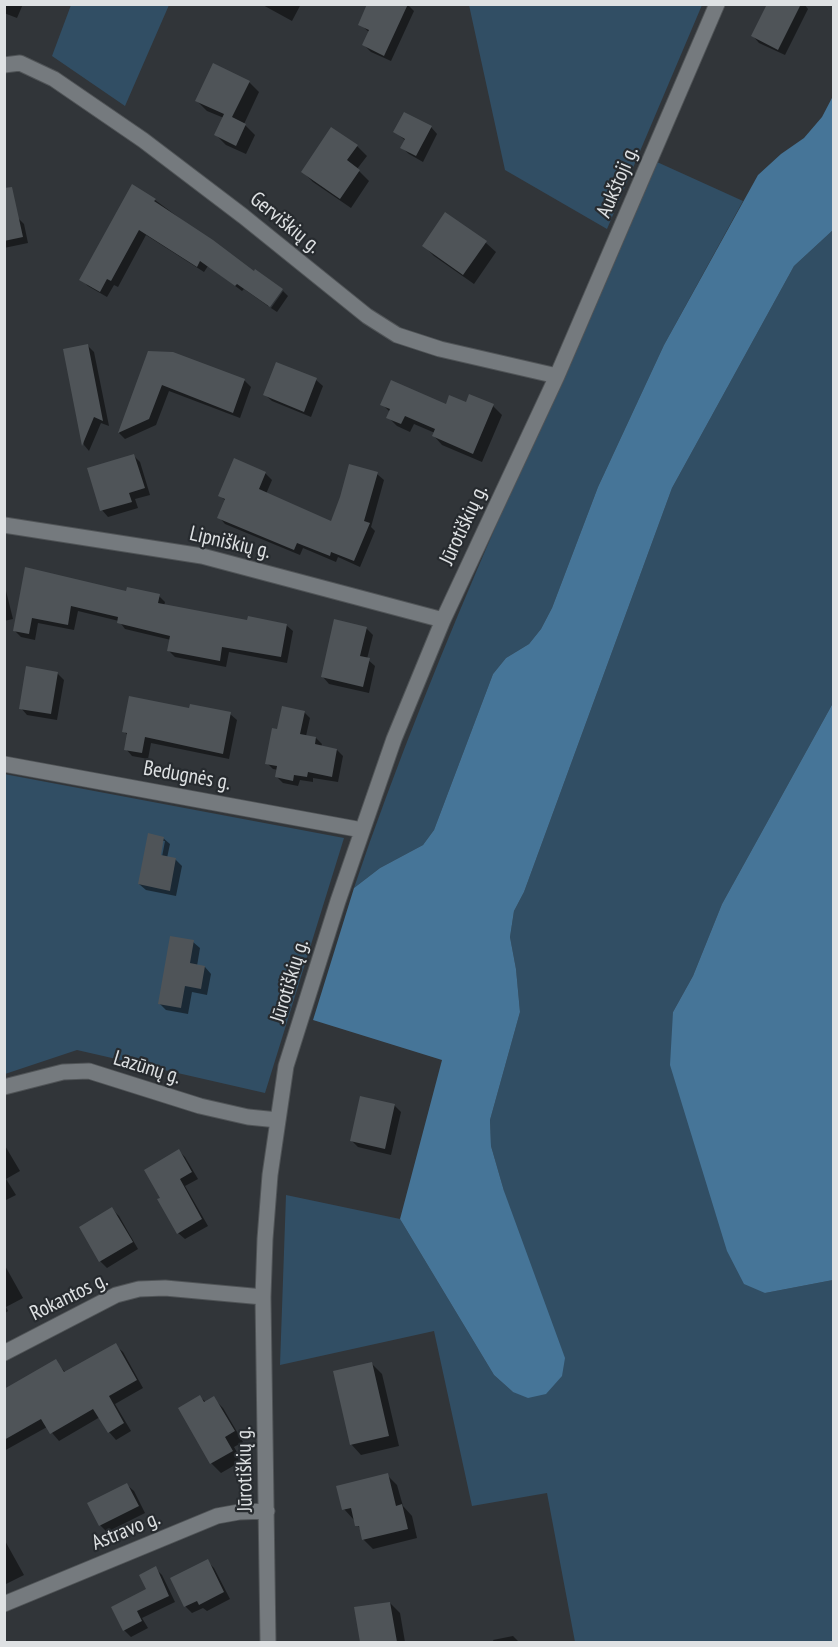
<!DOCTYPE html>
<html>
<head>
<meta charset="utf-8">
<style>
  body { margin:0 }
  #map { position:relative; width:838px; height:1647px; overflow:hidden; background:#313539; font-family:"PT Sans Narrow",sans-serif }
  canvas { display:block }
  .frame { position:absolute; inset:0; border:6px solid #dee1e3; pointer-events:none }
</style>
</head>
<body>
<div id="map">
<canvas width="838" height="1647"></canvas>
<div class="frame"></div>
</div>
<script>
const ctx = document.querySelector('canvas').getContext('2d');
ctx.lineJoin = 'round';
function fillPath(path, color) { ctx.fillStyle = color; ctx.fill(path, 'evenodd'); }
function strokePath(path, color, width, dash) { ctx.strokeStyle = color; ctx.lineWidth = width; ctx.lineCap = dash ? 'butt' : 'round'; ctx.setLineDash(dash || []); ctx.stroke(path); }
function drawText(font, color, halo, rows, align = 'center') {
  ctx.font = font + ' "PT Sans Narrow",sans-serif'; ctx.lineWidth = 4.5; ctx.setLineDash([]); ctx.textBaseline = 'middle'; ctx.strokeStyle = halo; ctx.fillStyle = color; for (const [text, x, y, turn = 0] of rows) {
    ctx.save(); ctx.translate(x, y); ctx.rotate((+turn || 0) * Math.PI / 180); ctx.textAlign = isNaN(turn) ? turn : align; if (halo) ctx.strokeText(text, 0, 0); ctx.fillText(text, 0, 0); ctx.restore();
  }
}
const green = new Path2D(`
  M71 5H169L125 106 52 56Z
  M469 5H702L607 229 505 170Z
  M657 162 743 201 664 345 598 487 552 608 541 629 529 644 506 658 493 674 434 830 423 845 380 868 354 888C438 640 552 402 657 162Z
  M833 230V703L722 904 693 976 673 1012 765 1293 833 1280V1642H575L547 1493 472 1506 434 1331 280 1365 286 1195 400 1219 494 1375 513 1392 504 1191 491 1146 490 1120 520 1012 516 969 510 937 514 911 524 892 672 488 794 266Z
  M4 774 344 838 265 1093 77 1050 5 1074Z`);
const forest = new Path2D(`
  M833 96V230L794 266 672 488 524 892 514 911 510 937 516 969 520 1012 490 1120 491 1146 504 1191 565 1358 562 1376 546 1394 528 1398 513 1392 494 1375 400 1219 442 1060 313 1020 354 888 380 868 423 845 434 830 493 674 506 658 529 644 541 629 552 608 598 487 664 345 758 175 781 154 804 138 822 117Z
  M833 703V1280L765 1293 744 1284 727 1251 670 1065 673 1012 693 976 722 904Z`);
const shadow = new Path2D(`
  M4 4H23L17 18 4 13Z
  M261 4H301L292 21Z
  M768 4H804L808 9 785 55 759 43 753 36Z
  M408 5 414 11 391 61 371 52 364 45 370 33 360 24Z
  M249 82 259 92 244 124 255 135 246 154 226 145 216 135 224 118 207 111 197 101Z
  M431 127 437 134 423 162 409 154 402 148 406 141 395 132Z
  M357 146 367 156 357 169 369 181 351 208 313 182 303 172Z
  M155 200 254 273 281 289 268 306 244 289 242 291 208 266 204 272 146 235 118 287 114 285 107 297 88 286 81 279Z
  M18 218 24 224 28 243 4 248V221Z
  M486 243 496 252 474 284 434 256 424 246Z
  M283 291 288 296 277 312 271 308Z
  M88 346 94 352 109 426 101 423 89 451 84 445 65 350Z
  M150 353H173L245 381 251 387 240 418 169 391 156 425 125 439 119 433Z
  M316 380 323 386 311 417 272 401 265 395Z
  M382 404 493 406 502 415 482 462 442 445 434 436 435 433 414 424 410 432 397 426 388 417 390 412Z
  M134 456 140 462 150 495 135 499 138 508 108 517 102 510Z
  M265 473 272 480 266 494 332 523 377 474 384 480 371 527 375 531 360 567 338 557 336 562 303 548 300 555 225 524 219 517 226 501 220 496Z
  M26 569 127 593 159 596 165 602 164 606 248 622 286 625 293 631 287 663 229 652 226 667 175 657 169 651 171 640 125 629 119 621 78 611 74 630 38 623 35 640 21 637 15 631Z
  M4 583 13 619 4 621Z
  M366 628 373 635 367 659 375 666 369 693 329 684 323 677Z
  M57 673 64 680 57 720 27 715 21 708Z
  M191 710 230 714 237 720 229 759 151 743 148 759 132 756 126 749 128 736 124 731Z
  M304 712 310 718 306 736 316 738 322 744 321 747 337 750 343 756 338 782 313 778V782L300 780 298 786 283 783 277 777 278 770 273 769 267 763 279 731Z
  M149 835 163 838 170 844 167 858 175 859 182 866 176 896 146 890 139 884ZM162 841H165L161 862H158Z
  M193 942 200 948 197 966 205 967 211 974 207 995 192 992 188 1014 166 1010 159 1003Z
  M394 1105 401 1112 391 1155 358 1147 351 1140Z
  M4 1144 20 1171 6 1179 16 1195 4 1201Z
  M179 1151 185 1157 198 1179 185 1186 208 1226 185 1239 178 1233Z
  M112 1209 119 1216 138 1249 107 1268 100 1261 81 1227Z
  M4 1264 23 1298 6 1307 8 1311 4 1314Z
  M115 1345 123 1352 143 1388 115 1404 131 1431 116 1440 109 1432 100 1417 59 1441 47 1427 4 1451V1397L55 1361 66 1373Z
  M372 1364 382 1374 399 1446 361 1455 351 1444Z
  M200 1397 206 1402 213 1398 223 1408 243 1442 234 1447 242 1461 221 1473 211 1463Z
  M387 1475 397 1485 403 1506 412 1516 417 1538 373 1549 363 1539 361 1530 354 1520 344 1509Z
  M127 1485 134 1491 145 1513 107 1532 100 1525Z
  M4 1539 24 1575 4 1585Z
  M207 1561 214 1568 230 1599 207 1611 203 1608 192 1613 186 1607 172 1579Z
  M155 1568 162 1575 175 1602 142 1618 148 1628 131 1637 124 1630 148 1590Z
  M390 1603 400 1613 405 1642H361L356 1609Z
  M513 1636 519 1642H494L493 1640Z`);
const building = new Path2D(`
  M367 4H408L384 56 362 45 369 30 358 25Z
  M767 4H801L778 50 751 36Z
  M213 63 250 81 232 117 246 124 236 146 214 135 224 114 195 101Z
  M404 112 432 126 416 156 400 148 405 139 393 132Z
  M331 127 358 145 347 160 360 170 340 199 301 172Z
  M132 184 156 199 154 201 213 240 254 271 255 269 283 289 270 307 237 284 235 286 200 261 197 267 139 230 111 281 107 279 100 292 79 280Z
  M12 187 23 237 4 241V188Z
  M445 212 487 241 463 275 422 246Z
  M88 344 103 421 94 417 82 446 63 349Z
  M148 351 173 352 245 379 233 413 162 385 149 419 118 433Z
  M276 362 317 378 304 412 263 395Z
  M391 380 446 404 449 395 466 402 469 394 494 404 473 454 432 436 435 429 405 416 401 424 386 418 390 409 380 405Z
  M134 454 145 488 129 493 132 502 100 511 87 468Z
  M234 458 266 472 259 489 331 521 340 497 349 464 378 472 364 521 370 523 354 561 331 552 330 556 297 543 294 550 217 518 225 499 218 496Z
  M25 567 126 591 127 587 160 594 158 603 247 620 248 616 287 624 281 657 222 647 220 661 167 651 170 636 117 623 118 617 71 606 68 625 32 618 29 634 13 631Z
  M334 619 367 627 360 656 370 658 363 687 321 677Z
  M26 666 58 672 51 714 19 709Z
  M129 696 189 708 190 704 231 712 223 754 145 737 142 753 124 750 127 733 122 732Z
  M282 706 305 711 300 734 316 737 315 744 337 749 332 777 308 772 307 777 294 775 293 781 275 777 277 766 265 764 272 728 277 729Z
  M148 833 164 837 161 855 176 858 170 891 138 884Z
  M170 936 194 940 190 963 205 966 201 989 185 986 181 1008 158 1004Z
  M360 1096 395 1104 385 1149 350 1141Z
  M179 1149 192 1172 180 1179 202 1219 177 1234 157 1199 160 1198 144 1170Z
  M112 1207 133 1242 99 1262 79 1227Z
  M116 1343 137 1380 109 1396 124 1423 108 1433 93 1409 50 1434 41 1419 4 1440V1389L56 1359 64 1372Z
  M372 1362 389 1436 350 1445 333 1371Z
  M200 1395 204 1402 214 1396 235 1431 225 1437 233 1451 210 1464 178 1408Z
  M388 1473 396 1506 402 1504 408 1529 362 1540 359 1526H355L351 1508 342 1510 336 1486Z
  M127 1483 139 1506 99 1526 87 1503Z
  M208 1559 224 1592 199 1605 197 1601 184 1607 170 1578Z
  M156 1566 169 1596 137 1611 142 1621 123 1631 111 1607 146 1589 139 1575Z
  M390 1602 397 1642H360L354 1607Z`);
const minor = new Path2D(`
  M4 65 20 63 54 79 143 140 243 216 367 316 397 335 440 349 557 376
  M4 525 202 556 443 620
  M4 764 362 830
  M4 1087 63 1072 89 1071 200 1106 248 1117 278 1120
  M4 1353 116 1295 139 1289 165 1288 263 1297
  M4 1604 217 1516 239 1512 267 1511
  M268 1642 263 1297 265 1239 270 1175 286 1066 338 901 394 739 443 620 557 376 717 4`);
const streetNames = [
  ["Aukštoji g.",618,182,-67],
  ["Gerviškių g.",285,223,39],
  ["Jūrotiškių g.",464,525,-65],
  ["Lipniškių g.",230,543,13],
  ["Bedugnės g.",187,776,10],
  ["Jūrotiškių g.",290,981,-73],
  ["Lazūnų g.",147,1068,17],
  ["Rokantos g.",69,1297,-26],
  ["Jūrotiškių g.",245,1469,-91],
  ["Astravo g.",126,1531,-22]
];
fillPath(green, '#314e64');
fillPath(forest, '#467598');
fillPath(shadow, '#0007');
fillPath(building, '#4f5458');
strokePath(minor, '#505457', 17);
strokePath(minor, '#757a7e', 15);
drawText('21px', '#dee1e3', '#272b2f', streetNames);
</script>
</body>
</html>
